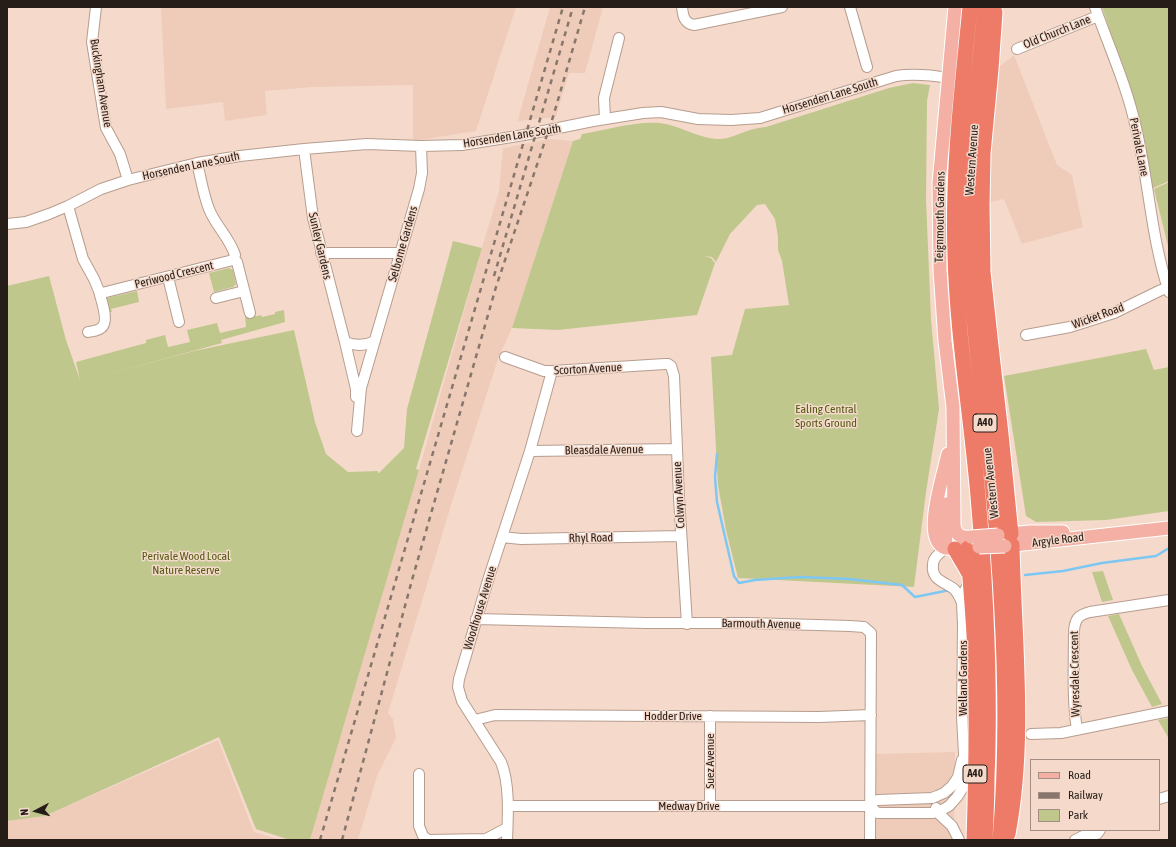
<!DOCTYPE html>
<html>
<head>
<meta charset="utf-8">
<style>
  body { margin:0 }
  #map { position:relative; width:1176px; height:847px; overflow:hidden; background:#f5dacb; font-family:"Asap Condensed",sans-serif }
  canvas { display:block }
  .frame { position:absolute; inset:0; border:8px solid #271d18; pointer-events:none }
  .legend { position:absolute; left:1030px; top:759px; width:130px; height:72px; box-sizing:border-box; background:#f5dacb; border:1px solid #a38e83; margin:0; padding:5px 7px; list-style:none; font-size:12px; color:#271d18 }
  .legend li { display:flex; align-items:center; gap:8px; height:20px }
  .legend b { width:20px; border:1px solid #a38e83 }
  .north { position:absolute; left:16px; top:791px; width:40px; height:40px; -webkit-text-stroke:3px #f5dacb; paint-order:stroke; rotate:264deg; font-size:11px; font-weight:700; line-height:16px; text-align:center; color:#271d18 }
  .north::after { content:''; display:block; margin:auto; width:14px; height:18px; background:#271d18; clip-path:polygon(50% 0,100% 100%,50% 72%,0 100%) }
</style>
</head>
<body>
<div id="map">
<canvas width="1176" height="847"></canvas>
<div class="frame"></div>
<ul class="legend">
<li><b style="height:5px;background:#f4b0a4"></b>Road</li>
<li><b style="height:5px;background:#88766c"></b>Railway</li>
<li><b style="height:11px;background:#bfc78d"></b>Park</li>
</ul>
<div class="north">N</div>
</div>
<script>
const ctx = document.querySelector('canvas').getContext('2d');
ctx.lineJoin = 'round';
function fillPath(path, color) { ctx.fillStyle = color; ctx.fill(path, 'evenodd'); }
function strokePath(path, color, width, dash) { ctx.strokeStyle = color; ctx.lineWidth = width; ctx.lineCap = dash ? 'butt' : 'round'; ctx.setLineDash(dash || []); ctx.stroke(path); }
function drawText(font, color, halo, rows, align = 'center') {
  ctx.font = font + ' "Asap Condensed",sans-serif'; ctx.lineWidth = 3; ctx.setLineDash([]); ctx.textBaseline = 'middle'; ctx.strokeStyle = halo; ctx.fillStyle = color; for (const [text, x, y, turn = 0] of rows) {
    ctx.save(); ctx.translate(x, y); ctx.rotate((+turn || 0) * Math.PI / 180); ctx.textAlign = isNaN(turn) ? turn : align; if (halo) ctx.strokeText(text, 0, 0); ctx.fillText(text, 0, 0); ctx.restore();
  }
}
const built = new Path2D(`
  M161 7H516L476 131 413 141V85L313 87 265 91 267 115 225 121 223 102 166 109Z
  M550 7H603L585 73H569L556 117 518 121 520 112Z
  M1014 55 1057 165 1072 175 1083 227 1022 244 1004 199 987 203 998 68Z
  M550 139 573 141 512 328 498 359 452 502 388 713 393 719 396 738 377 776 358 840H310L419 470 482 248 499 191 503 148Z
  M218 740 254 832 282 840H7V821L45 816Z
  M955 752 954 840H872V754Z`);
const green = new Path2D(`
  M1102 7H1169V181L1151 189 1125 76Z
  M913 83 930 85 927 101 926 200 931 319 939 409 926 492 914 587 738 578 726 530 718 485 711 357 732 355 745 309 789 305 782 261 778 250V237L775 219 765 204 757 205 730 234 716 262 712 257 704 256 711 258 715 263 697 315 558 330 512 328 573 141 580 139 582 134C605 130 637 121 660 123 679 125 698 138 716 139 729 140 741 132 754 129 758 128 762 127 766 127L889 88Z
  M1169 182V250L1154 189Z
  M453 241 482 248 416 469 419 470 310 840H290L256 829 219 737 45 816 7 821V286L49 276 66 340 80 380 76 362 146 343V340L165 335 168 347 190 342 187 330 217 323 220 333 246 327 245 316C250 315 255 317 261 315L262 317 275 314V312L284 310 285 322 221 340 222 343 94 378 194 351 294 330 315 422 326 454 348 472 378 471V473H379L404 448 407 409Z
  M229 268 233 270 236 284 233 287 214 292 209 273Z
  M137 291 139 302 111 309 112 312H110L108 311 106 300 107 298Z
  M1146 349 1154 370 1169 367V511L1106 520 1036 522 1026 516 1004 376Z
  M1103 571 1113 600 1102 602 1092 572Z
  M1119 614 1142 666 1162 704 1152 707 1132 670 1108 616Z
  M1169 718V739L1158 720Z`);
const stream = new Path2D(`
  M717 454 715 477 717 502 734 576 739 583 755 580 800 577 849 579 902 585 915 597 950 590
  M1025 575 1063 571 1102 563 1156 556 1169 548`);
const minor = new Path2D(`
  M96 7 92 42 103 110 106 128 120 154 128 180
  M682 7C683 16 684 23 694 25L782 7
  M850 7 867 67
  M1095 7C1109 47 1127 86 1136 128 1149 182 1151 238 1169 292
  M1017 49 1098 16
  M605 119 604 98 619 38
  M304 149 313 218 345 342 356 389V397
  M68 206 83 259 94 279 99 291 102 293 233 260 235 255C229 237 215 225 209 209 203 194 201 178 197 163
  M7 224 26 222 49 214 68 206 101 189 128 180 197 163 240 156 304 149 367 144 421 146 462 145 524 135 593 121 643 113 661 112 698 119 731 120 760 118 896 76C914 73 931 75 949 78
  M321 253H399
  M234 259 237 262 250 313
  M168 277 179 322
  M216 298 244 291
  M88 332C92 331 98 331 101 328 110 322 101 300 99 291
  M1026 335 1070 327 1114 313 1161 290 1168 288
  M345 342C355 346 365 346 375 341
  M505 357 544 371H552L665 364H668L671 366 674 376 679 498 687 624
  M357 431 361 388 419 189 422 173 421 146
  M530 451 677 449
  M502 537 521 539 681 536
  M945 548C942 552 939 553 936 557 934 559 933 563 933 565 931 580 945 582 954 589 958 593 960 598 962 603
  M476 619 646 623H749L850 626 864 627 871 633 870 840
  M475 720 495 715 819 717 871 715
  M1077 730C1072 698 1074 664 1074 631 1075 619 1078 615 1090 612L1169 600
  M1031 734 1061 733 1169 711
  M419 774V826L423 836 428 840 486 839 507 828
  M1159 799 1169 796
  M508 806H871
  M710 806V716
  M871 806 875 811 878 813H933L940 811 949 806 957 797 964 786 966 775 964 754 962 717 963 625 962 603 963 594 968 585V581
  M871 806 874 801 878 800 932 798 937 796 944 793 952 786 958 777 962 760
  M936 808 937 812 952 826 959 840
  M507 840C508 816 510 784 501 762L462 701 458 687 459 679 489 577 530 451 552 371
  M1075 840 1087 834H1097L1100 830`);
const major = new Path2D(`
  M955 7 939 183 940 270 945 341 953 407 954 526C956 536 962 538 971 537
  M948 454C943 475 931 514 935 534 936 539 938 544 943 547 949 550 957 548 964 548
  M1001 535 1030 532H1063
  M1005 546 1169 528
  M945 548 946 544 944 520 946 504`);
const highway = new Path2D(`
  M970 7C962 89 952 171 955 254 957 335 971 415 978 496 986 590 991 683 987 777 987 798 986 819 985 840
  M985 7C978 89 965 172 969 254 973 334 985 413 993 492 1004 607 1010 725 1000 840
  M995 12 991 69 983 153 982 205 983 272 991 346 1001 434 1011 534
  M968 548C970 584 974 621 975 657 977 718 976 779 974 840
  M955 549C959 557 964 564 968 572
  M1008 834C1026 739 1014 641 1012 545`);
const rail = new Path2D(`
  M494 276 573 7
  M320 840 563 7
  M342 840 412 580 496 287 553 117 585 7`);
const majorBridge = new Path2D(`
  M971 537 998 535
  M979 547 1005 546`);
const shields = [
  [985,423,24],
  [975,774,24]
];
const shieldNames = [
  ["A40",985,423],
  ["A40",975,774]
];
const streetNames = [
  ["Old Church Lane",1057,32,-22],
  ["Buckingham Avenue",101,83,81],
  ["Horsenden Lane South",830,96,-17],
  ["Horsenden Lane South",512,136,-9],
  ["Perivale Lane",1139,147,79],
  ["Western Avenue",972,160,-86],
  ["Horsenden Lane South",191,166,-12],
  ["Teignmouth Gardens",940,217,-89],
  ["Selborne Gardens",403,244,-74],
  ["Sunley Gardens",320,246,77],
  ["Periwood Crescent",174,275,-14],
  ["Wicket Road",1098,316,-20],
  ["Scorton Avenue",588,369,-3],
  ["Bleasdale Avenue",604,450,-1],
  ["Western Avenue",991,483,-96],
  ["Colwyn Avenue",679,495,-93],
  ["Rhyl Road",591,538,-1],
  ["Argyle Road",1058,540,-7],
  ["Woodhouse Avenue",480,608,-73],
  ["Barmouth Avenue",761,624,1],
  ["Wyresdale Crescent",1075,674,-91],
  ["Welland Gardens",963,678,-90],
  ["Hodder Drive",673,716],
  ["Suez Avenue",710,761,-90],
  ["Medway Drive",689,806]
];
const parkNames = [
  ["Ealing Central",826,409],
  ["Sports Ground",826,423],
  ["Perivale Wood Local",186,556],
  ["Nature Reserve",186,570]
];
fillPath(built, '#eeccb9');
fillPath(green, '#bfc78d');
strokePath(stream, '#7ec7f3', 2.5);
strokePath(minor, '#b69d8f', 12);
strokePath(major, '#fff', 15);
strokePath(highway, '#fff', 17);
strokePath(minor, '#fff', 10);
strokePath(major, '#f4b0a4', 13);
strokePath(highway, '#ed7b67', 15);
strokePath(rail, '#88766c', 2.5, [5, 5]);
strokePath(majorBridge, '#fff', 15, []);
strokePath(majorBridge, '#f4b0a4', 13);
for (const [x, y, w] of shields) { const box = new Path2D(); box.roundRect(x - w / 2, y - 9, w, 18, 3); ctx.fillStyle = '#f5dacb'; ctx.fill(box); strokePath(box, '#271d18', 1); }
drawText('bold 11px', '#271d18', null, shieldNames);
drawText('12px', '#271d18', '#f5dacb', streetNames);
drawText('12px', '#535a14', '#f5dacb', parkNames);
</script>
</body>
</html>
